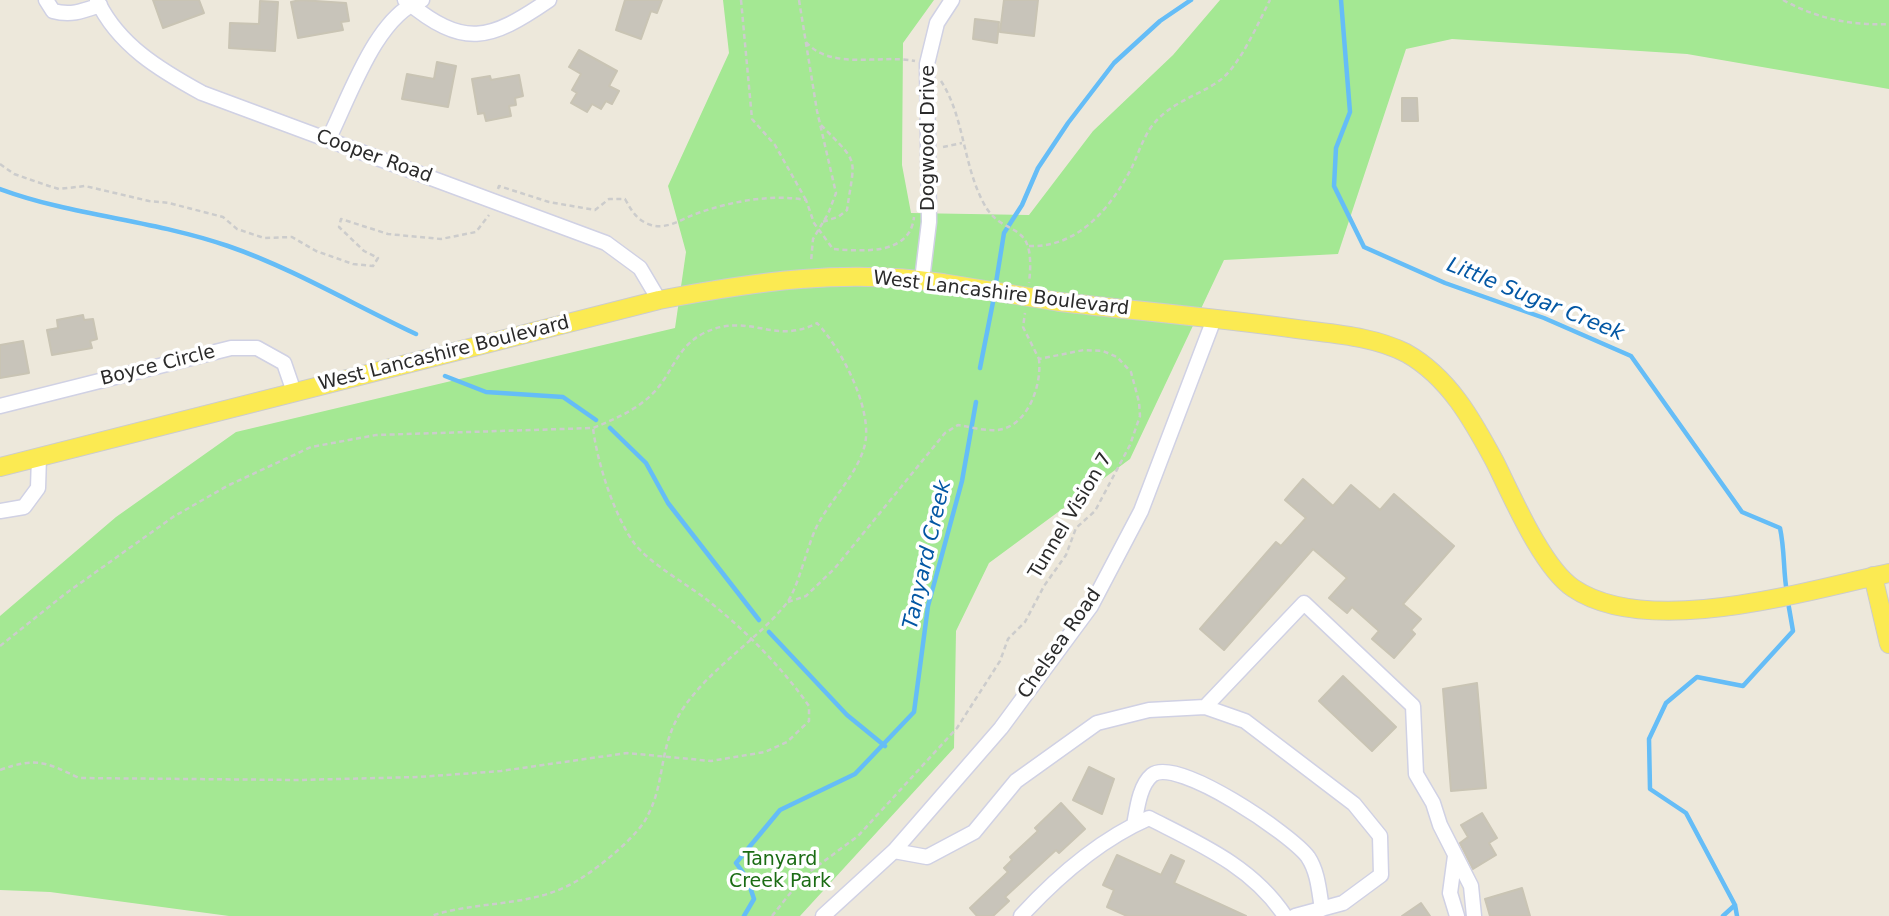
<!DOCTYPE html>
<html>
<head>
<meta charset="utf-8">
<style>
  body { margin:0 }
  canvas { display:block; background:#ede8db }
</style>
</head>
<body>
<canvas width="1889" height="916"></canvas>
<script>
const ctx = document.querySelector('canvas').getContext('2d');
ctx.lineJoin = 'round';
function fillPath(path, color) { ctx.fillStyle = color; ctx.fill(path, 'evenodd'); }
function strokePath(path, color, width, dash) { ctx.strokeStyle = color; ctx.lineWidth = width; ctx.lineCap = dash ? 'butt' : 'round'; ctx.setLineDash(dash || []); ctx.stroke(path); }
function drawText(font, color, halo, rows, align = 'center') {
  ctx.font = font + ' "DejaVu Sans",sans-serif'; ctx.lineWidth = 7; ctx.setLineDash([]); ctx.textBaseline = 'middle'; ctx.strokeStyle = halo; ctx.fillStyle = color; for (const [text, x, y, turn = 0] of rows) {
    ctx.save(); ctx.translate(x, y); ctx.rotate((+turn || 0) * Math.PI / 180); ctx.textAlign = isNaN(turn) ? turn : align; if (halo) ctx.strokeText(text, 0, 0); ctx.fillText(text, 0, 0); ctx.restore();
  }
}
const green = new Path2D(`
  M723 0H934L903 43 902 165 911 213 1029 215 1093 131 1173 55 1220 0H1889V89L1687 54 1452 39 1406 49 1338 254 1224 260 1130 459 989 563 956 631 954 748 800 916H229L50 892 0 890V616L116 517 236 432 675 328 686 252 668 186 729 53Z`);
const stream = new Path2D(`
  M1341 0 1350 112 1336 148 1334 186 1364 247 1445 283 1544 318 1631 356 1742 512 1780 528C1785 551 1783 571 1787 593
  M0 189C73 216 153 220 228 246 292 268 354 305 416 334
  M995 289 1004 233 1022 205 1038 168 1068 123 1114 63 1160 21 1191 0
  M980 368 994 297
  M445 376 486 392 563 397 596 420
  M610 428 646 463 668 503 759 620
  M769 632 847 715 885 746
  M744 916 754 899 747 878 736 863 780 810 855 774 914 712 928 606 962 481 976 402
  M1723 916 1735 905
  M1737 916 1735 905 1686 813 1650 789 1649 739 1666 703 1697 677 1743 686 1793 631 1788 602`);
const building = new Path2D(`
  M153 0H199L204 13 163 28Z
  M300 0 346 3 349 21 341 22 343 30 298 38 291 2Z
  M625 0H662L657 13 651 11 641 39 616 30Z
  M1004 0H1038L1034 36 1000 32Z
  M260 1 278 2 275 51 229 48 230 23 259 24Z
  M975 19 999 22 997 43 973 39Z
  M579 50 617 71 609 86 619 91 612 104 606 101 601 109 592 104 587 112 571 103 577 93 572 90 581 74 569 67Z
  M437 62 456 66 448 107 402 99 407 74 434 79Z
  M519 75 523 96 515 98 516 105 509 106 511 116 486 121 484 113 478 114 472 79 490 76 491 80Z
  M1402 98H1417L1418 121H1402Z
  M83 315 84 320 93 319 97 339 90 341 92 348 52 355 47 330 58 328 57 320Z
  M23 341 29 373 0 378V345Z
  M1303 479 1333 506 1351 485 1380 510 1394 494 1454 546 1403 604 1421 619 1411 630 1415 634 1394 658 1372 639 1379 631 1352 607 1347 613 1329 598 1347 578 1313 549 1224 650 1200 629 1276 542 1281 546 1306 518 1285 500Z
  M1343 676 1396 727 1372 751 1319 701Z
  M1477 683 1486 788 1451 791 1443 689Z
  M1089 767 1114 779 1102 814 1073 800Z
  M1061 803 1085 829 1059 853 1056 850 1005 897 1009 901 993 916H977L970 908 1008 872 1004 868 1012 860 1010 857 1038 831 1035 828Z
  M1482 813 1497 838 1489 843 1496 855 1473 869 1460 843 1468 837 1461 825Z
  M1117 855 1161 875 1171 855 1184 861 1174 883 1246 916H1127L1107 907 1114 890 1103 885Z
  M1522 888 1530 916H1490L1485 899Z
  M1421 903 1430 916H1402Z`);
const path = new Path2D(`
  M741 0 752 119 775 145 806 200
  M799 0 817 111 836 193 828 214 813 239 811 262
  M1783 0C1816 18 1851 26 1889 24
  M806 42C831 71 881 54 915 61
  M941 81C964 116 963 164 983 202 1003 242 1037 214 1029 283
  M821 125C860 165 855 155 847 210L838 217 822 222
  M943 147 962 143
  M0 164 14 174 49 186 59 189 85 186 149 201 169 203 223 217 237 229 264 238 292 237 316 251 353 264 373 266 378 258 364 251 339 227 341 219 388 234 441 239 476 232 489 215
  M498 189 499 186 549 202 595 210 609 199H625C632 211 636 220 651 225 668 230 683 218 698 213 733 201 771 194 806 200L814 223 833 249C862 251 910 256 914 217
  M1029 246C1078 248 1111 208 1132 167 1139 152 1145 132 1157 120 1175 101 1199 95 1219 81 1240 66 1258 23 1270 0
  M788 602 806 596 835 568 945 433 958 425C970 427 984 431 997 430 1028 427 1042 385 1039 359
  M0 646 65 594 173 517 227 486 311 447 376 435 593 428C620 417 646 406 663 381 676 362 682 344 704 333 749 311 774 346 817 323 842 349 875 413 864 448 855 478 828 502 815 530 807 548 797 591 786 604 755 642 710 668 682 710 658 748 666 780 648 815 639 835 602 865 583 877 536 909 482 899 431 916
  M0 770C36 757 46 762 79 778L298 780 419 777 501 771 627 753 711 761 765 752 787 742 809 721V706C781 666 744 629 706 599 685 583 649 563 634 543 614 515 597 462 593 428
  M772 916 804 876 858 836 957 728 1000 661 1008 639 1025 622 1044 586 1066 555 1076 528 1095 511 1130 445 1140 416 1139 402 1131 372 1117 357 1103 351 1084 350 1039 359 1023 327 1025 313`);
const minor = new Path2D(`
  M46 0 53 11C71 16 83 11 100 5
  M97 0C118 45 160 70 202 93L606 243 640 268 659 300
  M405 0C464 49 489 41 549 0
  M328 140C349 99 376 15 422 0
  M922 280 929 222 927 64 937 23 952 0
  M0 406 231 348H257L284 363 294 392
  M0 511 24 507 38 488 39 457
  M1205 707 1304 603 1413 706 1416 774 1433 803 1440 825 1471 886 1474 916
  M1134 825C1137 810 1139 786 1152 775 1177 756 1292 835 1308 857 1318 872 1319 891 1322 909
  M894 851 927 857 974 832 1016 781 1097 723 1149 710 1205 707 1245 721 1354 804 1380 836 1381 875 1343 903 1295 916
  M1455 856 1450 893 1457 916
  M823 916 894 851 1001 728 1091 606 1141 511 1214 319
  M1021 916C1056 878 1101 839 1149 818 1200 844 1253 867 1285 916`);
const major = new Path2D(`
  M1060 302C1139 311 1218 318 1297 329 1333 334 1373 336 1406 353 1449 377 1473 421 1495 462 1512 496 1542 567 1573 588 1648 639 1806 591 1889 573
  M0 467 659 300C753 282 847 268 942 283
  M1873 576 1889 644`);
const majorBridge = new Path2D(`
  M942 283 1060 302`);
const streetNames = [
  ["Dogwood Drive",929,138,-90],
  ["Cooper Road",374,157,20],
  ["West Lancashire Boulevard",1001,294,7],
  ["West Lancashire Boulevard",444,354,-14],
  ["Boyce Circle",158,366,-14],
  ["Tunnel Vision 7",1071,516,-59],
  ["Chelsea Road",1060,644,-55]
];
const parkNames = [
  ["Tanyard",780,860],
  ["Creek Park",780,882]
];
const waterNames = [
  ["Little Sugar Creek",1535,300,22],
  ["Tanyard Creek",928,555,-77]
];
fillPath(green, '#a4e893');
strokePath(stream, '#65bdf7', 4.5);
fillPath(building, '#c8c4ba');
strokePath(building, '#c9c4b4', 2);
strokePath(minor, '#d0d1e4', 17);
strokePath(major, '#ccc', 20);
strokePath(path, '#ccc', 2.5, [5, 3.5]);
strokePath(minor, '#fff', 14);
strokePath(major, '#fbea52', 18);
strokePath(majorBridge, '#ccc', 20, []);
strokePath(majorBridge, '#fbea52', 18);
drawText('19px', '#2a2a2a', '#fff', streetNames);
drawText('19px', '#1b6c14', '#fff', parkNames);
drawText('italic 21px', '#0357a4', '#fff', waterNames);
</script>
</body>
</html>
